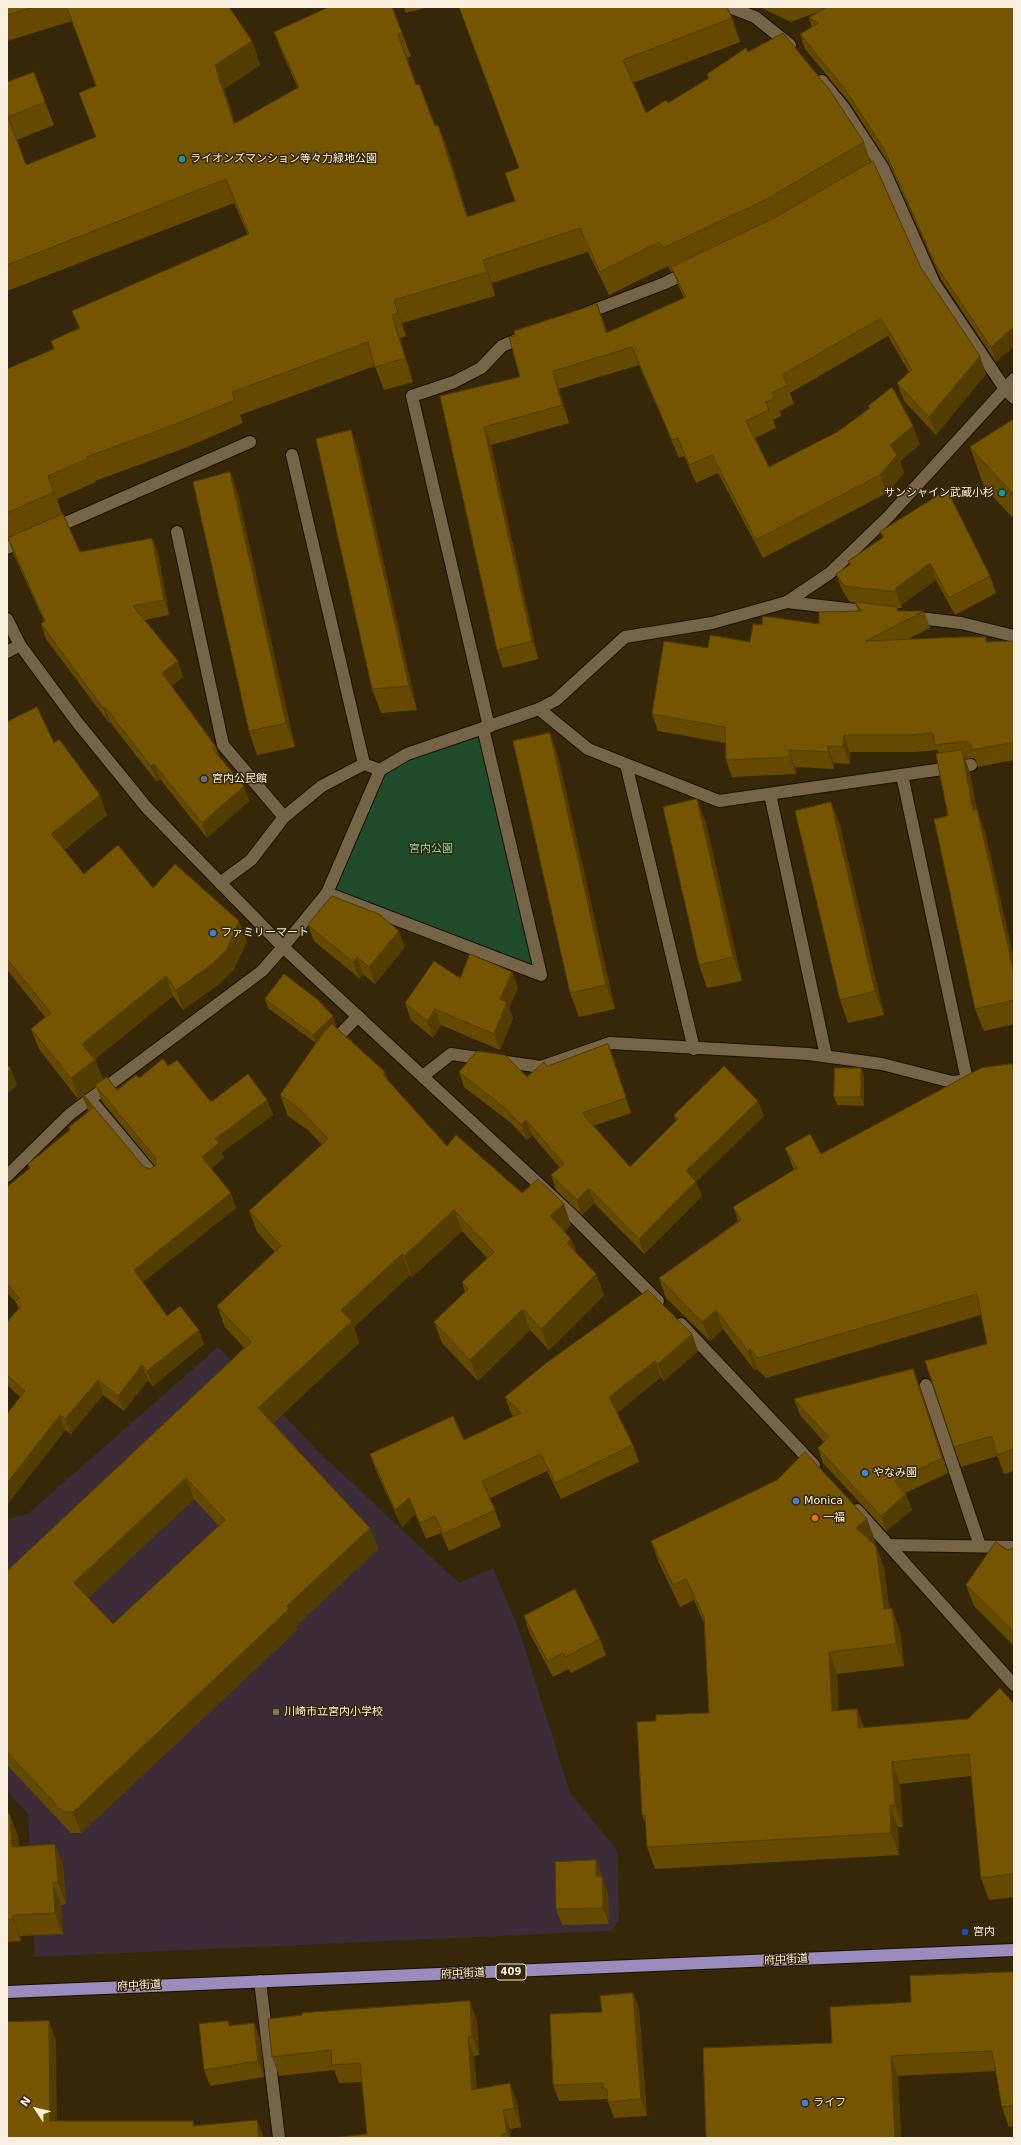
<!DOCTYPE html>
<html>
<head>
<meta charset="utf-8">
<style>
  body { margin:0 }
  #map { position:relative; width:1021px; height:2145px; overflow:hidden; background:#362709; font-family:"DejaVu Sans",sans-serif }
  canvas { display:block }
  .frame { position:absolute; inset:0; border:8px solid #f9efde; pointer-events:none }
  .north { position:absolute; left:16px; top:2089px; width:40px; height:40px; -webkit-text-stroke:3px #362709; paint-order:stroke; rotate:305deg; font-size:11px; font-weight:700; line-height:16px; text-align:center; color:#f9efde }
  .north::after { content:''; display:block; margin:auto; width:14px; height:18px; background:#f9efde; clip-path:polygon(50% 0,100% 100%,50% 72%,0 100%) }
</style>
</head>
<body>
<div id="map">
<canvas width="1021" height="2145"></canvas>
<div class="frame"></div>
<div class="north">N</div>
</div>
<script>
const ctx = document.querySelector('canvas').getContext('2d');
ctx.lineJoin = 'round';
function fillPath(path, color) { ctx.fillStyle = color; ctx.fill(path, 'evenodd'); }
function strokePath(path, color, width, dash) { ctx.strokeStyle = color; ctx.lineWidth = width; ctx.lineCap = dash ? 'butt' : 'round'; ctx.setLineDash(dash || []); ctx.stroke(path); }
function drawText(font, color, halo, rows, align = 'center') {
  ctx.font = font + ' "DejaVu Sans","Noto Sans JP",sans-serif'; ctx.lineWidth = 3; ctx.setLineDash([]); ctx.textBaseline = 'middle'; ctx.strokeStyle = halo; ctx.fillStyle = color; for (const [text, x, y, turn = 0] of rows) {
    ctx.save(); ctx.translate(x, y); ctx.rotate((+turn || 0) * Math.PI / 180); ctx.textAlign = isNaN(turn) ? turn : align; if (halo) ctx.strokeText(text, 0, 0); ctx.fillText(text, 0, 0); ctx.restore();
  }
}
const education = new Path2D(`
  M218 1347 322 1455 459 1583 493 1568 520 1633 570 1793 617 1850 619 1920 611 1931 35 1957 28 1814 7 1791V1520L29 1513Z`);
const green = new Path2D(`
  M483 728 541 975 327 893 380 770Z`);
const service = new Path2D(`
  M822 81 844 108 883 168
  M292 455 364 764
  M177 532 223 745 284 817
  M539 709 588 749 719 801 971 765
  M626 764 694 1049
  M902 775 967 1080
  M770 794 826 1056
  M330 1045 358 1016
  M90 1099 155 1177
  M926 1385 980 1546
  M260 1981 279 2138`);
const minor = new Path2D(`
  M729 7 755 17 790 45
  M865 178 883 168 934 283 1005 389 1014 398
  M584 314 665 283 690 271
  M52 529 250 442
  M7 548 26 540
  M787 602 873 612
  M911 617 961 623 1014 636
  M7 652 20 645
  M489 727 412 396 454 382 481 368 502 346 526 336
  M220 883 251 860 284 817 322 786 364 764 380 770
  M327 893 541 975 483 728
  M423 1076 451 1054 541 1067 610 1043 808 1054 882 1064 952 1082 972 1080
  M7 1176 70 1114 262 971 283 947
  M889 1545 1014 1547`);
const tertiary = new Path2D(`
  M7 619 20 645 77 722 147 808 283 947 572 1215 658 1301
  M283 947 327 893 380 770 407 754 539 709 556 700 625 637 712 623 787 602 830 573 888 517 1014 379
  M681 1324 814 1465
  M857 1510 1014 1685`);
const trunk = new Path2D(`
  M7 1992 1014 1950`);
const wall = new Path2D(`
  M7 7H229L252 41 260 65 224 89 235 123 298 88 283 55 274 32 402 33 411 56 407 58 416 85 435 126 438 125 447 148 468 217 515 201 519 168 459 7 732 18 740 42 633 83 646 113 668 103 708 79 707 74 748 52 864 142 871 162 921 268 986 374 936 435 904 401 897 383 909 372 888 336 790 393 794 404 780 411 781 416 773 420 776 428 755 438 769 467 839 431 869 408 868 406 920 444 900 461 904 473 887 493 763 558 718 473 696 483 684 456 679 458 639 365 559 389 569 423 491 445 538 659 503 668 497 650 440 396 520 377 515 336 597 304 607 333 684 298 678 285 673 271 671 272 668 266 609 295 588 252 492 283 495 296 402 323 406 336 400 338 413 382 384 390 375 366 240 415 243 423 185 448 95 481 96 482 57 499 62 514 80 552 152 538 158 553 169 615 145 620 183 677 171 686 216 747 219 756 249 801 207 838 160 779 157 782 110 722 109 723 46 639 41 624 44 621 13 553 8 539 7 540V369L54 349 51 341 79 328 72 311 248 235 234 203 7 291V82L45 102 54 125 17 140 26 165 96 137 79 93 96 86 72 21 7 41Z
  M404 7H429L406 13Z
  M760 7H1014L996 362 941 279 889 164 850 103 805 49 800 34 812 27 809 18 820 11 791 22Z
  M1014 419V519L984 487 970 447Z
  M351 430 359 454 417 710 381 713 372 689Z
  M230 472 238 495 295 747 257 755 249 731Z
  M880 532 990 576 996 593 955 615 936 580 902 604V608H897L898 611H924L930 628 908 639 988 642 1014 641V760L978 767 975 759 973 758 965 759 970 773 977 811 985 832 1014 960V1024L984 1031 975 1009 939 753 937 750 915 752H850V764L834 763V769L795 767 796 774 732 777 726 760 725 743 658 731 652 714 708 648 750 642 762 625 819 624 858 612 855 603 850 602 842 590 836 574 850 565 848 561 883 538Z
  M7 722 54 743 107 815 64 850 84 874 153 888 247 941 234 969 219 984 183 1010 173 996 95 1059 103 1080 117 1090 139 1078 168 1066 211 1102 267 1100 273 1115 222 1152 224 1158 211 1168 236 1208 143 1282 167 1316 204 1344 153 1386 148 1380 124 1411 103 1395 71 1434 65 1430 7 1505V1414L20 1397 7 1385V1322L18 1309 16 1302 7 1293V1187L29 1169 28 1164 70 1130 69 1127 89 1112 82 1096 78 1099 39 1049 31 1029 45 1017 7 970ZM96 1086 101 1100 155 1166 150 1169 144 1167 84 1095Z
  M550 733 558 757 615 1009 579 1017 570 993Z
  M831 802 840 826 884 1015 848 1023 840 1000Z
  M706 823 742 981 707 988 699 965Z
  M308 925 405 947 375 984 363 974 359 978 314 941Z
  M512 972 518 988 509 1008 513 1018 500 1050 441 1025 433 1038 411 1020 405 1003 460 978Z
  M265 999 336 1024 334 1026 385 1072 388 1081 447 1146 571 1225 564 1232 571 1239 577 1254 596 1274 604 1295 549 1350 530 1330 478 1381 442 1343 434 1322 465 1292 462 1282 487 1258 462 1231 412 1277 410 1275 354 1327 359 1343 273 1423 370 1528 378 1549 296 1626 297 1630 81 1833H71L7 1765V1571L244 1348 225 1327 217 1306 275 1252 257 1232 249 1211 322 1145 308 1130 288 1116 280 1095 316 1043 268 1008ZM194 1499 219 1526 113 1624 88 1598Z
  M608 1044 631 1113 593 1126 630 1167 676 1121 674 1115 758 1101 764 1116 696 1182 702 1196 644 1254 594 1203 582 1215 556 1190 551 1175 560 1168 532 1135 527 1140 511 1123 464 1087 459 1072 527 1077 547 1066Z
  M1012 1064 1014 1068V1471L1004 1474 997 1456 961 1467 954 1447 987 1344 981 1315 766 1378 757 1369 755 1371 723 1329 710 1341 666 1298 659 1278 738 1221 733 1207 794 1170 785 1148 821 1154Z
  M864 1076V1106L837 1105 834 1097Z
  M698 1351 664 1381 661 1377 617 1413 633 1445 639 1462 561 1499 547 1471 490 1498 495 1510 501 1527 449 1551 441 1533 426 1539 415 1514 402 1527 376 1471 370 1454 464 1440 514 1416 511 1413 505 1397Z
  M919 1384 948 1473 905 1493 912 1510 886 1531 823 1463 818 1448 824 1442 800 1415 794 1399Z
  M867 1519 875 1541 873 1543 876 1546 884 1568 889 1608 900 1630 904 1666 837 1674 838 1710 857 1709 864 1728 968 1719 1014 1704V1897L989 1900 981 1878 971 1776 900 1784 903 1827H898L899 1855 655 1869 647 1847 646 1825 642 1815 656 1721 709 1713 704 1623 694 1600 680 1607 659 1563 651 1541Z
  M1014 1548V1646L974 1606 966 1585 1007 1550Z
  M524 1616 600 1639 606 1655 571 1673 569 1669 553 1677 529 1632Z
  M7 1813 18 1836 19 1847 55 1844 63 1865 66 1904 61 1905 63 1934 20 1936 21 1941 7 1942Z
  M596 1860 608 1893 609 1924 562 1925 556 1909Z
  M1014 1972V2126L1009 2127 1002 2107 996 2071 898 2076 901 2138H706L832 2043 911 2002Z
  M633 1993 639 2010 647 2116 614 2118 607 2099 559 2101 553 2085 602 2012Z
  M477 2020 479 2055 474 2056 477 2089 517 2102 521 2127 510 2129 511 2138H331L367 2134 362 2082 339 2083 334 2070 279 2076 272 2057Z
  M254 2023 260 2039 264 2077 210 2086 204 2070Z`);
const shadedWall = new Path2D(`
  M252 41 260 65 224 89 242 147 234 124 215 65Z
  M438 125 447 148 475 240 467 217Z
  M483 260 492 283 495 296Z
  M394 300 402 323 406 336 398 313Z
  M597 304 604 322 613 351 606 333Z
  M392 315 400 338 413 382 405 358Z
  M1014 327V347L996 362 991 347Z
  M980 356 986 374 936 435 929 417Z
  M553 371 559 389 569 423 562 405Z
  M913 426 920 444 900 461 904 473 887 493 880 475 890 445Z
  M484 427 491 445 538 659 532 641Z
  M351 430 359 454 417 710 409 686Z
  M230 472 238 495 295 747 286 723Z
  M152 538 158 553 169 615 164 600Z
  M930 563 936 580 902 604V608L896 592V588Z
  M178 661 183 677 167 689 162 673Z
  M105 707 110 722 109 723 103 708Z
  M550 733 558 757 615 1009 606 985Z
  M844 735 850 752V764L843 747Z
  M828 746 834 763V769L828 752Z
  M789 750 795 767 796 774 790 757Z
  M962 750 970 773 977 811 985 832 1014 960V973L973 810Z
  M154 764 160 779 157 782 151 766Z
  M244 786 249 801 207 838 202 823Z
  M100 795 107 815 58 854 51 834Z
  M697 799 706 823 742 981 733 957Z
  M831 802 840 826 884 1015 875 991Z
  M239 921 247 941 234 969 219 984 183 1010 176 990Z
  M399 931 405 947 375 984 369 967Z
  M357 957 363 974 359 978 353 962Z
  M512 972 518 988 509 1008 513 1018 500 1050 494 1034 500 999Z
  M166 976 173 996 89 1064 82 1044Z
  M435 1009 441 1025 433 1038 427 1021Z
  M333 1016 336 1024 316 1043 313 1035Z
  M608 1044 614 1059 631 1113Z
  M95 1060 103 1080 78 1099 71 1078Z
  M861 1068 864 1076V1106L861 1097Z
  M11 1069 17 1085 7 1094V1072Z
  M385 1072 393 1094 383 1075Z
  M267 1100 273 1115 222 1152 224 1158 207 1172 202 1157 215 1139Z
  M758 1101 764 1116 696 1182 702 1196 644 1254 639 1239 686 1171Z
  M526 1120 532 1135 527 1140 521 1125Z
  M589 1188 594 1203 582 1215 577 1200Z
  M231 1193 236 1208 139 1285 134 1270Z
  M564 1204 571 1225 558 1237 550 1216Z
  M454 1210 462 1231 412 1277 404 1256Z
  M571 1239 579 1260 567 1243Z
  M402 1254 410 1275 354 1327 359 1343 266 1429 258 1408 341 1310Z
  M596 1274 604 1295 549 1350 541 1329Z
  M523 1309 530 1330 478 1381 470 1360Z
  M716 1310 723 1329 710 1341 702 1322Z
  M199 1330 204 1344 153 1386 147 1371Z
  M692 1334 698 1351 664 1381 658 1364Z
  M750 1349 757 1369 755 1371 748 1351Z
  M655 1361 661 1377 616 1414 609 1397Z
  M142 1365 148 1380 124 1411 118 1396Z
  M913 1369 919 1384 948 1473 942 1458Z
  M98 1380 103 1395 71 1434 65 1419Z
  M60 1415 65 1430 7 1505V1483Z
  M186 1478 194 1499 82 1604 74 1583Z
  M906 1494 912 1510 886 1531 881 1516Z
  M409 1498 415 1514 402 1527 395 1510Z
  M867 1519 875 1541 864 1550 856 1528Z
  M370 1528 378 1549 296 1626 297 1630 81 1833 73 1812 287 1606Z
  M876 1546 884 1568 892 1630 884 1609Z
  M892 1608 900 1630 904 1666 896 1644Z
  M829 1652 837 1674 840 1733 832 1711Z
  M857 1709 865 1731 858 1728Z
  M892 1762 900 1784 903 1827 895 1805Z
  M890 1805 898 1827 899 1855 891 1833Z
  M10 1815 18 1836 20 1869 12 1847Z
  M55 1844 63 1865 66 1904 58 1883Z
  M596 1860 602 1877H596Z
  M602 1876 608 1893 609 1924 603 1908Z
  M53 1883 61 1905 63 1934 55 1913Z
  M13 1915 20 1936 21 1941 13 1919Z
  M633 1993 639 2010 647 2116 641 2099Z
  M470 2001 477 2020 479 2055 472 2036Z
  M49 2021 56 2040 57 2138 50 2121Z
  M254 2023 260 2039 264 2077 258 2061Z
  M468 2037 474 2056 478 2109 472 2090Z
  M891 2056 898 2076 901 2138H895Z
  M510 2083 517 2102 521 2127 514 2108Z
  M503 2110 510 2129 511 2138H509L507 2133Z
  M257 2120 264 2138H259Z`);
const building = new Path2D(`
  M7 7H34L7 15Z
  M67 7H229L252 41 215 65 234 124 299 87 274 32 329 7H392L402 33 398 35 416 85 419 84 435 126 438 125 467 217 515 201 505 173 519 168 459 7H727L732 18 623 60 646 113 666 100 668 103 709 78 707 74 746 48 748 52 783 33 829 89 864 142 763 201 663 248 659 242 600 272 580 228 483 260 487 272 394 300 398 313 392 315 405 358 375 367 368 342 232 392 235 400 176 424 87 457V459L48 476 54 492 7 513V369L54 349 51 341 80 328 72 311 249 234 226 179 7 265V82L34 72 45 102 8 117 26 165 96 137 79 93 96 86Z
  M827 7H1014V327L991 347 935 264 884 149 844 88 800 34 819 23 809 18Z
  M873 161 921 268 980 356 929 417 897 383 912 370 881 318 782 375 788 385 772 393 775 398 766 402 769 410 746 421 769 467 839 431 870 408 868 406 892 387 913 426 890 445 897 455 880 475 756 540 712 455 689 465 678 438 672 440 632 347 553 371 562 405 484 427 532 641 497 650 440 396 520 377 509 337 515 336 514 331 597 304 606 333 686 297 671 267 772 219Z
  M1014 419V495L970 447Z
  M351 430 409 686 372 689 316 439Z
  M230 472 286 723 249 731 193 482Z
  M947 490 990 576 949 598 930 563 896 588V592L844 586 836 574 851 564 848 561 884 537 880 532Z
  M63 514 80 552 152 538 164 600 133 606 178 661 162 673 216 747 212 748 244 786 202 823 154 764 151 766 105 707 103 708 41 624 45 621 8 538Z
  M855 602 897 607V611H924L866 641 963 637H986V642L1014 641V742L972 750 971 744 967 741 935 745 933 733 909 735H844L843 747 828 746V752L789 750 790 757 726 760 725 727 652 714 664 641 708 648 710 635 750 642 753 624 762 625 763 616 819 624V612L861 611Z
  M37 707 54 743 59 739 100 795 51 834 84 874 118 845 153 888 175 864 239 921 227 949 212 964 176 990 166 976 82 1044 95 1060 71 1078 31 1029 51 1013 7 959V722Z
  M550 733 606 985 570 993 513 741Z
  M962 750 973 810 977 809 1014 973V1000L975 1009 934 819 948 816 936 754Z
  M697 799 733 957 699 965 663 807Z
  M831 802 875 991 840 1000 795 811Z
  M332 896 379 914 399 931 369 967 357 957 353 962 308 925Z
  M470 954 512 972 500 999 507 1002 494 1034 435 1009 427 1021 405 1003 434 961 460 978Z
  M284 974 318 1000 333 1016 313 1035 265 999Z
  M332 1024 385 1072 383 1075 447 1146 456 1135 522 1193 538 1179 559 1199 564 1204 550 1216 571 1239 567 1243 596 1274 541 1329 523 1309 470 1360 434 1322 468 1289 462 1282 494 1252 454 1210 404 1256 402 1254 341 1310 352 1321 258 1408 370 1528 287 1606 289 1609 73 1812H63L7 1752V1571L251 1342 217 1306 281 1246 249 1211 328 1139 300 1109 280 1095 324 1032ZM186 1478 225 1520 113 1624 74 1583Z
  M608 1044 626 1098 582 1113 630 1167 678 1119 674 1115 724 1066 758 1101 686 1171 696 1181 639 1239 589 1188 577 1200 551 1175 564 1164 526 1120 521 1125 505 1108 459 1072 477 1051 505 1055 527 1077 544 1062 547 1066Z
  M163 1059 168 1066 177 1060 211 1102 248 1074 267 1100 215 1139 219 1143 202 1157 231 1193 134 1270 167 1316 180 1306 199 1330 147 1371 142 1365 118 1396 98 1380 65 1419 60 1415 7 1483V1414L25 1391 7 1375V1322L20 1307 15 1302 19 1298 7 1284V1187L30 1168 28 1164 70 1130 69 1127 93 1108 82 1095 83 1094 144 1167 150 1169 156 1165 155 1157 95 1085 107 1077 117 1090 136 1075 139 1078Z
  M1012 1064 1013 1068H1014V1449L997 1455 992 1436 954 1447 925 1361 987 1344 977 1294 758 1358 750 1349 748 1351 716 1310 702 1322 659 1278 741 1220 733 1207 797 1168 785 1148 810 1134 821 1154 981 1068Z
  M7 1065 11 1069 7 1072Z
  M835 1068H861V1097H834Z
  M648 1290 692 1334 658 1364 655 1361 609 1397 633 1445 555 1483 541 1454 482 1481 495 1510 443 1534 435 1516 420 1523 409 1498 395 1510 370 1454 453 1416 464 1440 521 1413 505 1397 545 1364Z
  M913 1369 942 1458 894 1481 906 1494 881 1516 818 1448 829 1437 794 1399Z
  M805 1452 867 1519 856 1528 876 1546 884 1609 892 1608 896 1644 829 1652 832 1711 857 1709 858 1728 968 1719 1000 1688 1014 1704V1874L981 1878 969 1754 892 1762 895 1805H890L891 1833 647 1847 645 1815H642L637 1722 656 1721V1715L709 1713 704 1617 686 1579 673 1585 651 1541 777 1480Z
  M996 1542 1007 1550 1014 1548V1632L966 1585Z
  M575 1589 600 1639 565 1657 563 1653 547 1661 524 1616Z
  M7 1813 10 1815 12 1847 55 1844 58 1883H53L55 1913 13 1915V1919L7 1920Z
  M596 1860V1877L602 1876 603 1908 556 1909 555 1862Z
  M1014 1972V2105L1002 2107 992 2051 891 2056 895 2138H706L703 2048 832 2043 830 2007 911 2002 910 1976Z
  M633 1993 641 2099 608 2102 607 2089H603V2083L553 2085 550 2014 602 2012 600 1996Z
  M470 2001 472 2036 468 2037 472 2090 510 2083 514 2108 503 2110 507 2133 502 2134 503 2138H330L367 2134 360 2063 332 2065 331 2050 272 2057 268 2019 302 2015V2013Z
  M49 2021 50 2121H193V2126L257 2120 259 2138H7V2022Z
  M228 2021 229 2026 254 2023 258 2061 204 2070 199 2024Z`);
const markers = [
  [182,159,4,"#0f9aa8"],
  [1002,493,4,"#0f9aa8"],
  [204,779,4,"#5c6f8a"],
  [213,933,4,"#3f7fe0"],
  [865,1473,4,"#3f7fe0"],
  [796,1501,4,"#3f7fe0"],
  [815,1518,4,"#e8710a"],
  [276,1712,4,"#8d6e63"],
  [965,1932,4,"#1a4fb4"],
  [805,2103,4,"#3f7fe0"]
];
const shields = [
  [511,1972,30]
];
const shieldNames = [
  ["409",511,1972]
];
const poiNames = [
  ["ライオンズマンション等々力緑地公園",190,159],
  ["サンシャイン武蔵小杉",994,493,"right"],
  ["宮内公民館",212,779],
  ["ファミリーマート",221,933],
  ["やなみ園",873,1473],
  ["Monica",804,1501],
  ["一福",823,1518],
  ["川崎市立宮内小学校",284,1712],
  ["宮内",973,1932],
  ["ライフ",813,2103]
];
const parkNames = [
  ["宮内公園",431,849]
];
const streetNames = [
  ["府中街道",786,1960,-3],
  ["府中街道",463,1974,-3],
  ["府中街道",139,1986,-3]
];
fillPath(education, '#3b2c38');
fillPath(green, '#1f4b2a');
strokePath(service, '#1b1000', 14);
strokePath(minor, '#1b1000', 14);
strokePath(tertiary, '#1b1000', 14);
strokePath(trunk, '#1b1000', 14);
strokePath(service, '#756446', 12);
strokePath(minor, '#756446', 12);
strokePath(tertiary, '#756446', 12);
strokePath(trunk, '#9a8cbc', 12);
fillPath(wall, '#654900');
fillPath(shadedWall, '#533c00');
fillPath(building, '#765500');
strokePath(building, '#533c00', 1);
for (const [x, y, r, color] of markers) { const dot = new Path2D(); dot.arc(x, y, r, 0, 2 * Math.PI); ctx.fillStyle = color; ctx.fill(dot); strokePath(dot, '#362709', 1.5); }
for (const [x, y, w] of shields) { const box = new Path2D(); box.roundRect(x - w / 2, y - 8, w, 16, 3); ctx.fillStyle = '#362709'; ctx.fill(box); strokePath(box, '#f9efde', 1); }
drawText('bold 10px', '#f9efde', null, shieldNames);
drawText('11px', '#f9efde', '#362709', poiNames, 'left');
drawText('11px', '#83d994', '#362709', parkNames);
drawText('11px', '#f9efde', '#362709', streetNames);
</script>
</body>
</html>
